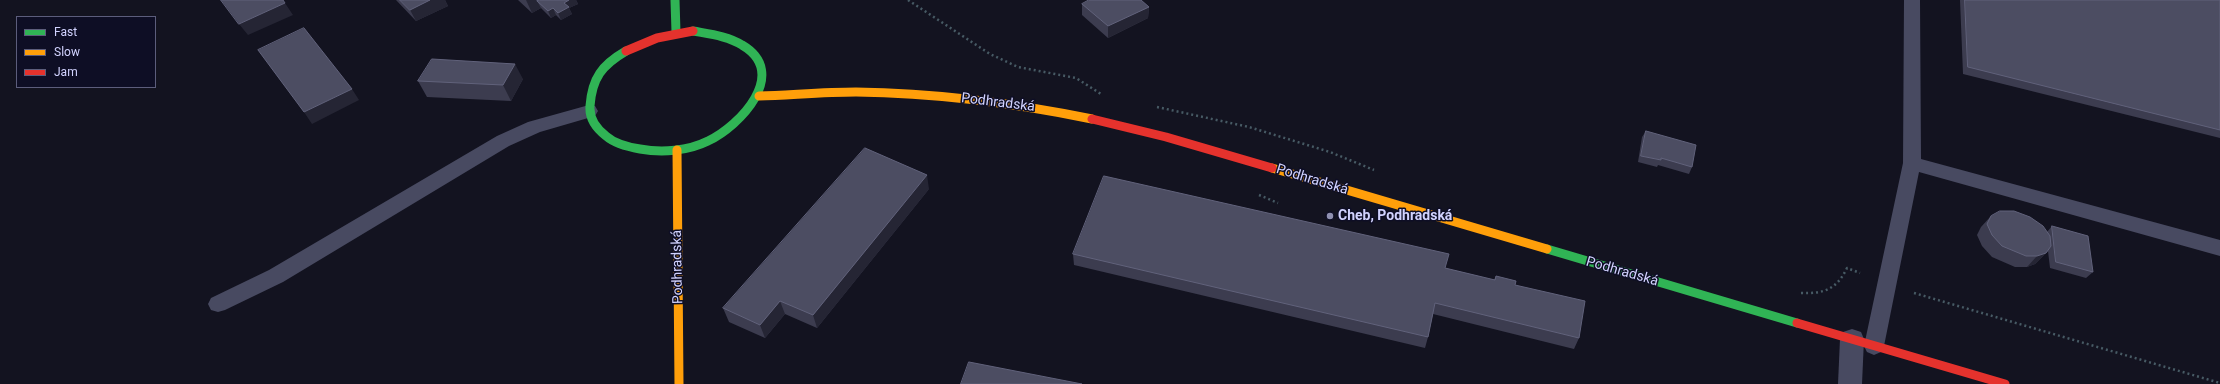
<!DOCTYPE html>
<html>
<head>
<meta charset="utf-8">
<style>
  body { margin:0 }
  #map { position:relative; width:2220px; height:384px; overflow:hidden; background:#131320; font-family:Roboto,sans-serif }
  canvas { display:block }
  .legend { position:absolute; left:16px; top:16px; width:140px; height:72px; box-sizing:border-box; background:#0e0e25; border:1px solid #5c5d7c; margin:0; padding:5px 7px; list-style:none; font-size:12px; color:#d2d3ff }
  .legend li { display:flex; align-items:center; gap:8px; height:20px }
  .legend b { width:20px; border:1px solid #5c5d7c }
</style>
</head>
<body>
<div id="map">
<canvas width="2220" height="384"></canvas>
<ul class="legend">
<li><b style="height:5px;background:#30b455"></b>Fast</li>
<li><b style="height:5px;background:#ff9f0a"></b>Slow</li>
<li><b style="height:5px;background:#e5322d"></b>Jam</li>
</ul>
</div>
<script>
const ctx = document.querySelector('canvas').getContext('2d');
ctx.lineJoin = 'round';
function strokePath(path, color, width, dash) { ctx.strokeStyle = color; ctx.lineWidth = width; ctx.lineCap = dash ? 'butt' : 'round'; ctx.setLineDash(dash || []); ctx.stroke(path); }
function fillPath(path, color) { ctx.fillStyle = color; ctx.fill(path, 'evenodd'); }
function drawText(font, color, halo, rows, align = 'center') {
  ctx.font = font + ' Roboto,sans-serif'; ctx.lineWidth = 3; ctx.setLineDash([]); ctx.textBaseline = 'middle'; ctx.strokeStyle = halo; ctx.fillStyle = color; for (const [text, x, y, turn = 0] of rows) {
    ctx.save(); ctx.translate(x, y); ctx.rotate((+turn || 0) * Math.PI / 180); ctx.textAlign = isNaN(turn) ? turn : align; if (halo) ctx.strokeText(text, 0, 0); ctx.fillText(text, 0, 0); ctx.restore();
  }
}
const path = new Path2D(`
  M908 0 990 54 1018 67 1076 78 1101 94
  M1157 107 1249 127 1330 152 1374 170
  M1259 195 1278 203
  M1801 293C1824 294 1837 289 1847 268L1860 273
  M1914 293 2220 383`);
const lane = new Path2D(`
  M1904 0H1920L1921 159 2220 240V256L1919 172 1884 346 1881 352 1874 355 1867 352 1864 346 1903 163Z
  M589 105 595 106 598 111 595 116 540 132 509 146 283 282 225 310 218 312 211 310 208 304 211 298 269 270 497 136 528 122Z`);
const street = new Path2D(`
  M1852 329 1861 332 1864 339 1862 384H1838L1840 339 1843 332Z`);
const fast = new Path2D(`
  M675 0 676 32
  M626 51C602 65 592 78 590 106 589 119 597 129 606 136 615 144 628 147 640 149 662 153 688 151 708 141 740 126 790 73 742 45 728 36 709 34 693 31
  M1547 249 1797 323`);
const slow = new Path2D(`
  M759 96C791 95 824 92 856 92 936 93 1014 103 1092 119
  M677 150 679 384
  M1272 168 1547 249`);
const jam = new Path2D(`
  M626 51 657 38 693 31
  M1092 119 1166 137 1272 168
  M1797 323 2005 384`);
const wall = new Path2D(`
  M396 0H445L448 6 416 21Z
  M518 0H576L578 4 569 8 572 14 561 20 556 15 551 18 541 8 532 13Z
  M1960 0H2220V138L1963 74Z
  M1082 4 1149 7 1148 18 1108 38 1082 15Z
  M523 79 511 101 427 97 418 81Z
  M1646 131 1692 167 1689 174 1658 165 1657 167 1638 162 1642 137Z
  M929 189 817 328 785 314 765 338 729 322 723 308Z
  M1991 216 2047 232 2052 226 2093 272 2086 278 2050 268 2048 251 2035 264 2027 267H2015L1992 257 1982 246 1977 235 1981 227Z
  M1073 254 1445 268 1494 280 1496 276 1515 285 1579 338 1574 349 1433 314 1428 337 1425 348 1074 265Z`);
const shadedWall = new Path2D(`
  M430 0H445L448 6 416 21 410 10Z
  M526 0H557L537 1 541 8 532 13Z
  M569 0H576L578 4 569 8 572 14 561 20 558 13 564 3Z
  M285 3 293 15 248 35 239 24Z
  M1149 7 1148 18 1108 38V26Z
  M553 8 556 15 551 18 548 11Z
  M515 64 523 79 511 101 503 85Z
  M352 89 359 100 312 124 304 112Z
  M927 175 929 189 817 328 813 315Z
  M2046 253 2035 264 2027 267 2037 256Z
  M780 301 785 314 765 338 760 325Z`);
const building = new Path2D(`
  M221 0H283L285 3 239 24Z
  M400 0H430L410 10Z
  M540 0H569L564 3 569 7 558 13 553 8 548 11 537 1Z
  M1089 0H1141L1149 7 1108 26 1082 4Z
  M1965 0H2220V130L1968 67Z
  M304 28 352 89 304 112 258 50Z
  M432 59 515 64 503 85 418 81Z
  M1646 131 1696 145 1692 167 1661 158V160L1641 156Z
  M865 148 927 175 813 315 780 301 760 325 723 308Z
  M1104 176 1449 254 1445 268 1495 280 1496 276 1516 281 1515 285 1585 301 1579 338 1435 303 1428 337 1073 254Z
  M2000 211H2014L2030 217 2043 226 2050 236 2051 246 2046 253 2037 256H2026L2002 246 1992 235 1987 224 1991 216Z
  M2052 226 2088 236 2093 272 2056 262Z
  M969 362 1082 384H961Z`);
const markers = [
  [1330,216,4,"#8f90b1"]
];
const streetNames = [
  ["Podhradská",998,103,7],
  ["Podhradská",1312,180,17],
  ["Podhradská",678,267,-91],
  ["Podhradská",1622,272,16]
];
const poiNames = [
  ["Cheb, Podhradská",1338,216]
];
strokePath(path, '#475a64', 2.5, [2, 3]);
fillPath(lane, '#484a61');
fillPath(street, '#484a61');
strokePath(fast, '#30b455', 9);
strokePath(slow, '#ff9f0a', 9);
strokePath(jam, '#e5322d', 9);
fillPath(wall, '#3c3c4f');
fillPath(shadedWall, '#252534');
fillPath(building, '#4c4d62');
strokePath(building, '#61627b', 1);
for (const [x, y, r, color] of markers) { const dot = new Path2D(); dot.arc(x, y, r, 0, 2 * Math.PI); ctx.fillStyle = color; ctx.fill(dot); strokePath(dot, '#0e0e25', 1.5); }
drawText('14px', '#d2d3ff', '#0e0e25', streetNames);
drawText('bold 14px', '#d2d3ff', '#0e0e25', poiNames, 'left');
</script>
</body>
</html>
